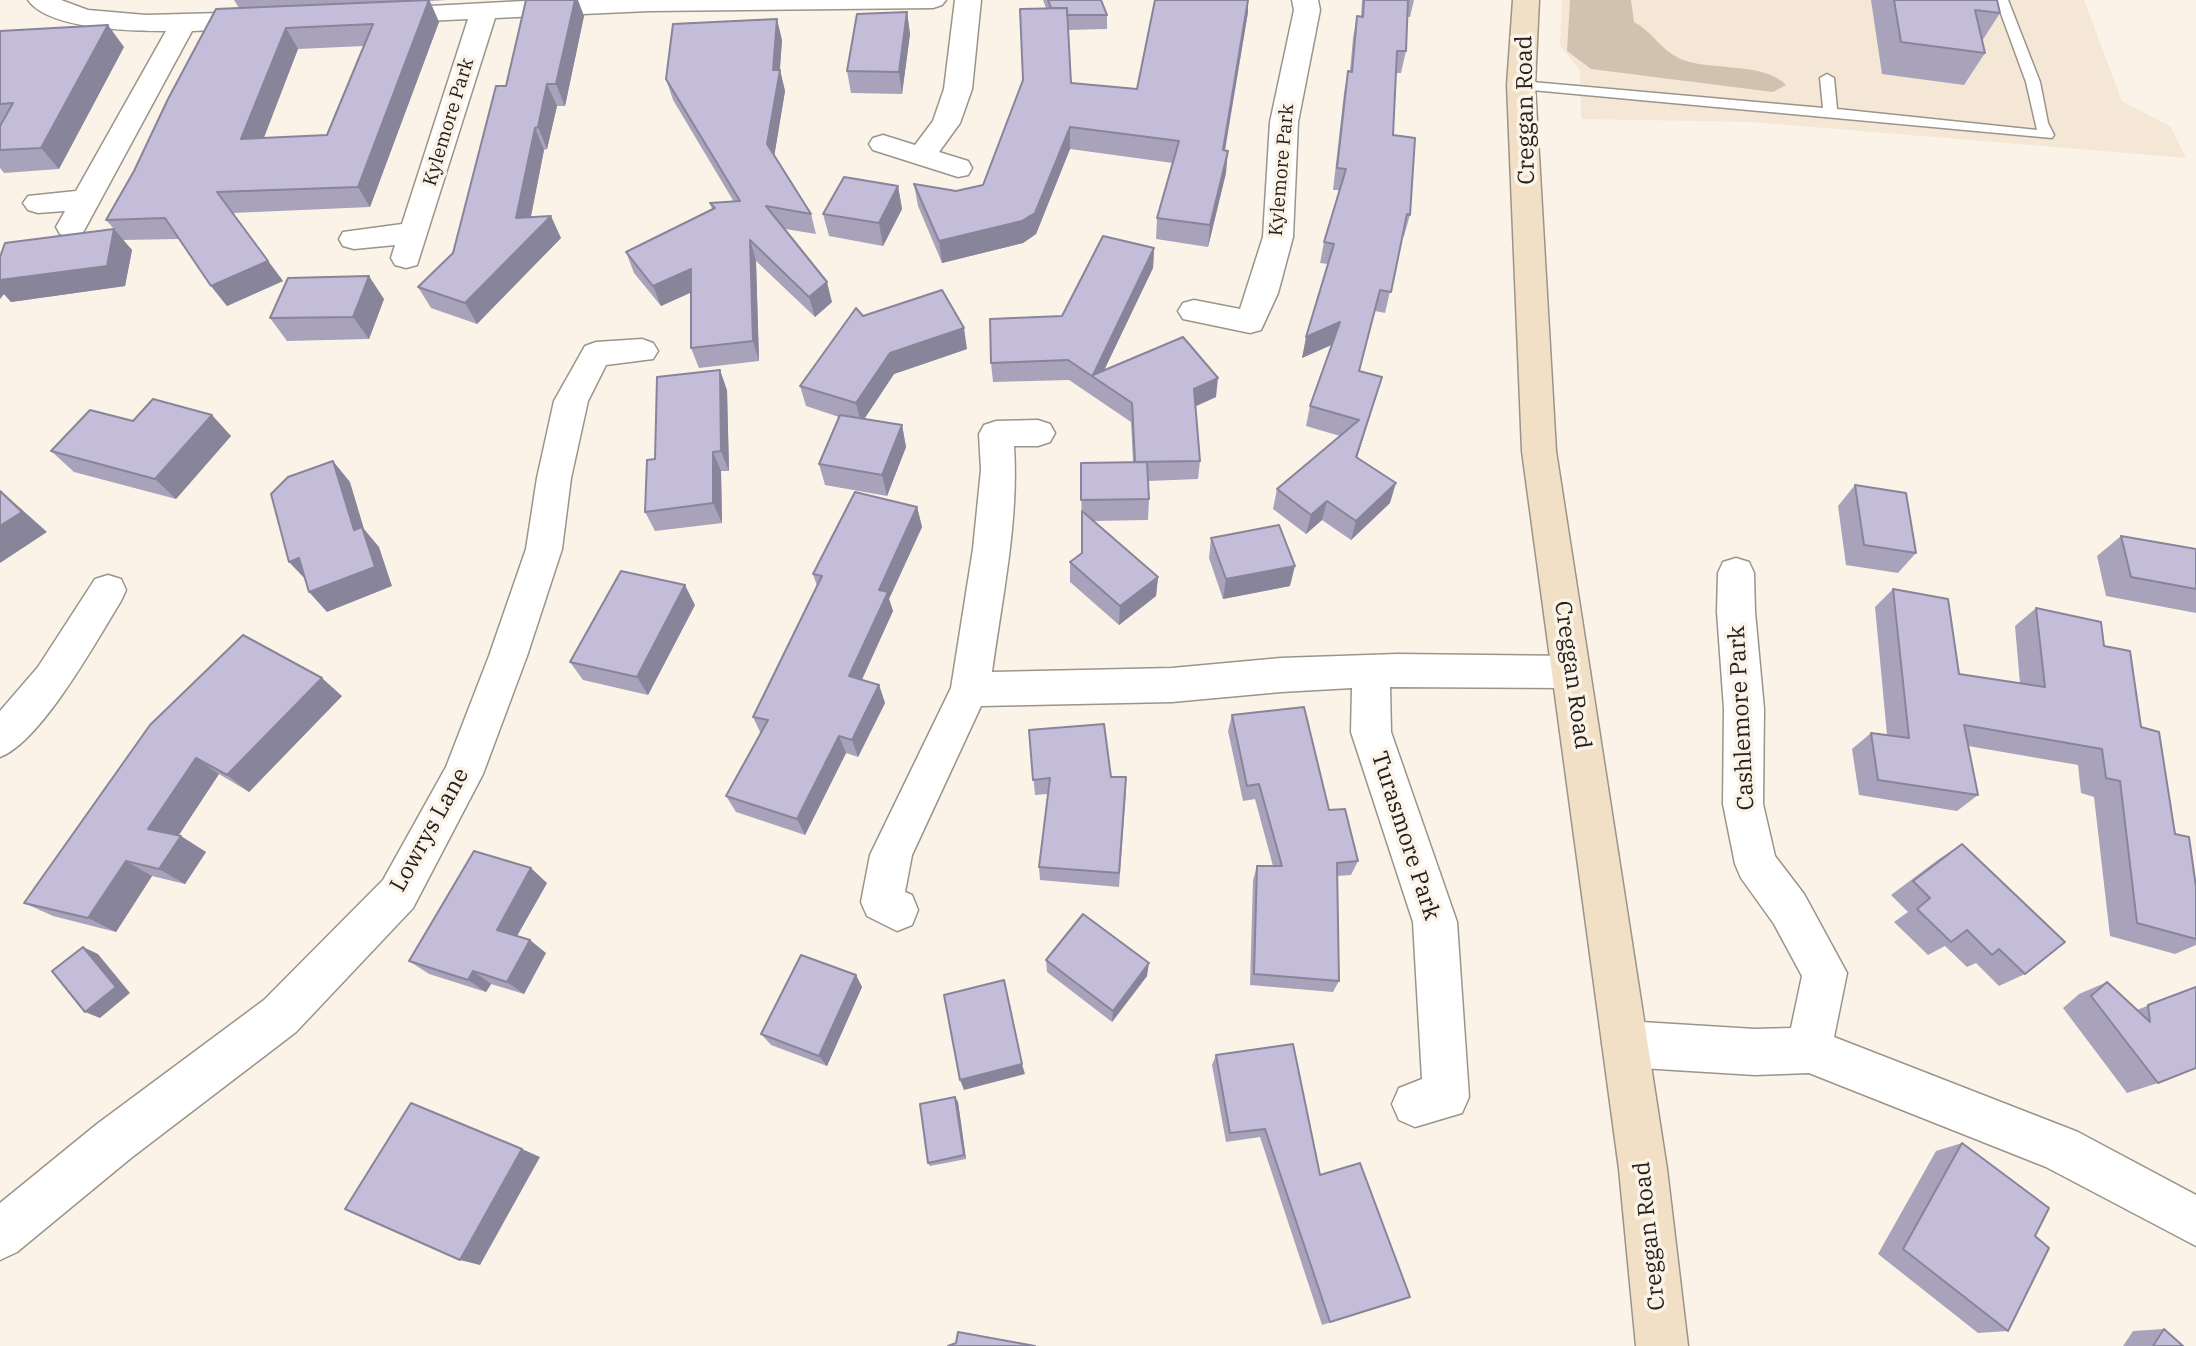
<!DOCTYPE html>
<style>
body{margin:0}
canvas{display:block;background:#fcf3e8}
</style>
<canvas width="2196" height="1346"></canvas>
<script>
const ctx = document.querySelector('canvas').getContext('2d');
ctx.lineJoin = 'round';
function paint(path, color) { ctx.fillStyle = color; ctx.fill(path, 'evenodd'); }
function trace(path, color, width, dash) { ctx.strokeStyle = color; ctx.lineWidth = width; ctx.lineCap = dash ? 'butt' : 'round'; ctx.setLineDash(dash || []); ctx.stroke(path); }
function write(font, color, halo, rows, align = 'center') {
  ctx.font = font + ' "IBM Plex Serif",serif'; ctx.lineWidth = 7; ctx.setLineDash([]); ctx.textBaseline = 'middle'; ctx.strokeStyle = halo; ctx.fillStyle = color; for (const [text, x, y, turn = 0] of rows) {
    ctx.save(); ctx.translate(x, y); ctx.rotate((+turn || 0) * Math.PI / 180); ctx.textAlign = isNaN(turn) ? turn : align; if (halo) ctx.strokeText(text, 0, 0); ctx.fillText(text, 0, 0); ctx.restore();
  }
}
const built = new Path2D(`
 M1562,0H2084L2122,101L2171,127L2186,158L1752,122L1581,119L1580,70L1560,46Z`);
const green = new Path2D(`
 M1570,0H1631L1634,22C1656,34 1660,52 1686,61C1714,70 1766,63 1786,85L1773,92L1591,69L1567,51Z`);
const service = new Path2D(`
 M1996,0H2008L2040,82L2048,123L2054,135L2052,138L1521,89L1514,85L1521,81L1823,108L1820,78L1827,74L1834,78L1837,109L2037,130L2026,82Z`);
const minor = new Path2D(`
 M28,0H61L88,10L146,15L260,12L269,14L273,20L269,26L260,28L192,31L86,227L82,234L71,237L60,234L56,227L65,211L38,213L28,210L23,203L28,196L76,191L166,31C132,31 49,30 28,0Z
 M543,0H946L942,5L933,8L649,11L495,18L417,265L406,268L395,265L391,258L395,245L354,249L343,246L339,239L343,232L402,224L468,19L383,23L374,21L370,15L374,9Z
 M955,0H981L972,89L960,123L939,152L968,161L972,168L968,175L958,177L873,150L869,144L873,138L883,135L915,145L933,121L944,89Z
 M1292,0H1318L1320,10L1298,122L1293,237L1278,293L1261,330L1250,333L1183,319L1178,311L1183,303L1194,300L1240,309L1263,237L1270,122L1294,10Z
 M642,339L653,343L658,351L653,359L606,365L588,401L571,478L562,549L527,656L483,774L413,908L296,1032L131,1158L17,1252L0,1260V1203L97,1124L264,1000L383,880L446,767L489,656L526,549L537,478L554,401L585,346L596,342Z
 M1038,420L1050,424L1055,433L1050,442L1038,446H1014C1019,521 1002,598 992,672L1172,668L1281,658L1397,654L1571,656L1585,660L1590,672L1585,684L1571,688L1390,687L1391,732L1457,922L1469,1097L1462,1113L1415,1127L1399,1120L1392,1104L1399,1088L1422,1079L1413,922L1351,732L1352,688L1281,692L1172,702L981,706L912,855L905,892L912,895L918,910L912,925L897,931L867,916L861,902L870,855L951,688L973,549L981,470L979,434L984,425L996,421Z
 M1736,558L1749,562L1754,573L1755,612L1764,709L1763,804L1775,856L1804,894L1847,973L1834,1037L2078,1132L2196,1195V1246L2046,1167L1809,1073L1755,1075L1625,1067L1609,1060L1602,1044L1609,1028L1625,1021L1755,1029L1791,1028L1802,976L1774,924L1741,878L1735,864L1723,804L1724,709L1717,612L1718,573L1723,562Z
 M108,575L121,579L126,590L121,601C97,640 41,742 0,757V711L38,667L95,579Z`);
const secondary = new Path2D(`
 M1513,0H1539L1535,85L1556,451L1667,1169L1688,1346H1636L1619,1169L1522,451L1507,85Z`);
const wall = new Path2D(`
 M234,0H447L430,1L439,22L370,207L233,213L283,281L227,306L211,286L179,239L123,240L132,250L125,286L11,302L4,294L0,299V257L114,229L106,220L239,8ZM364,46L327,135L264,138L298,49Z
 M1043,0H1101L1107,15V29L1068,30L1071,83L1137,89L1248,12L1225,151L1226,173L1208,247L1156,239L1157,218L1173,163L1070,149L1036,234L1023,243L942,263L918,206L914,184L956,191L983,185L1023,80L1046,8Z
 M1362,0H1414L1410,17H1407L1406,51L1401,73H1396L1393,135L1410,215L1404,236H1403L1385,313L1375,311L1359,371L1382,377L1357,457L1390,503L1351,540L1322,520L1306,534L1273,509L1277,489L1340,436L1306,426L1310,406L1332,345L1302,358L1328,264L1320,263L1324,242L1339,190H1333L1344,93L1348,71H1350L1353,38L1357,16H1361Z
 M1871,0H1997L2000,13L1982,41L1985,53L1964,85L1882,74Z
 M907,12L910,34L902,94L851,93L847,71Z
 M584,16L565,106H557L547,149L544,150L531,217L561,238L477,324L431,308L418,287L453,253L506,86Z
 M0,31L124,47L59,169L4,173L0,168Z
 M782,40L780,70L785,91L774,155L811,214L816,234L785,229L832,302L815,317L756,261L759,361L699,368L691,348V292L661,306L634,273L626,252L712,209L710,203L734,202L673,100L666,79Z
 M898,186L902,209L883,246L829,236L823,214Z
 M1154,248L1153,268L1104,370L1216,397L1195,406L1200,461L1198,479L1148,481L1149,499L1148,520L1093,521L1158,577L1156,596L1119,625L1070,582V562L1082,553L1081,463L1133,462L1131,422L1069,380L993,382L991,363L1062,316Z
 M384,299L369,339L287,341L270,318Z
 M863,316L967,349L894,374L864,419L902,425L906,447L887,496L825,485L819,464L839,417L806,406L800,386Z
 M727,390L729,471H721L722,523L655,531L645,512L655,459Z
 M133,421L231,436L176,499L74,472L51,451Z
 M1855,485L1916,553L1898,573L1846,565L1838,506Z
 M917,507L922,527L889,599L893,611L862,680L879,685L885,703L858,757L846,753L805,835L736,812L726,796L761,734L753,717L817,586L813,574Z
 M2121,536L2196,549V613L2106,596L2097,556Z
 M1211,538L1290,586L1223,599L1209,558Z
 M1893,589L1959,674L2020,684L2015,626L2036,608L2104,646L2141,727L2175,834L2196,887V945L2175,954L2110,936L2094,797L2081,793L2078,765L1968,746L1978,795L1957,811L1859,795L1852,749L1871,733L1887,735L1875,607Z
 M695,605L648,695L583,680L570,662Z
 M342,696L249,792L219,774L178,836L206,852L185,884L152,876L116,932L53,916L24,903L150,725Z
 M1232,715L1329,810L1358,861L1351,875L1337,876L1339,981L1333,992L1250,985L1253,880L1257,866H1273L1255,799L1243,801L1228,731Z
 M1029,730L1111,777L1126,792L1119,887L1040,880L1039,867L1048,794L1035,795Z
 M1962,844L2025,974L1999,986L1976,963L1967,967L1945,946L1928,955L1894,922L1908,912L1891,895L1939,859Z
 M547,883L517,936L546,953L524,994L491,984L486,992L429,974L409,961Z
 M1046,960L1147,976L1112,1022L1047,972Z
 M856,975L862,987L827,1066L771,1045L761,1034Z
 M2107,982L2137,1010L2196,986L2158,1083L2127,1093L2063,1008L2079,994Z
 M1216,1055L1320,1175L1400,1301L1322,1325L1260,1137L1226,1142L1212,1065Z
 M955,1097L958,1102L966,1159L930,1166L928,1163Z
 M1962,1143L2035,1236L2008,1331L1978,1333L1878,1254L1936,1151Z
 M2164,1329L2183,1346H2123L2133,1331Z`);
const shadedWall = new Path2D(`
 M429,0L439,22L370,207L358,187Z
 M575,0H578L584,16L565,106L556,84Z
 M1248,0V12L1221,172L1223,150Z
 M907,12L910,34L902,94L899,72Z
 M777,19L782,40L779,78L780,70L785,91L773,164L767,144Z
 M108,25L124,47L59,169L41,148Z
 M286,28L298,49L255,160L241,139Z
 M547,84L557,106L547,149L538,127Z
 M1070,127V149L1036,234L1023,243L942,263L939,241Z
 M535,128L544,150L526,240L516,218Z
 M1228,151L1226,173L1208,247L1210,225Z
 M898,186L902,209L883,246L879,223Z
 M551,216L561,238L477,324L465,303Z
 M114,229L132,250L125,286L11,302L4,294L0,299V279Z
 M750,240L756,261L759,361L753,341Z
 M1154,248L1153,268L1099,381L1093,375Z
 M268,261L283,281L227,306L211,286Z
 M691,269L699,289L661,306L653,286Z
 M369,276L384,299L369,339L353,317Z
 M827,282L832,302L815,317L809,297Z
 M1340,322L1335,343L1302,358L1306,337Z
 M964,328L967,349L894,374L861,424L856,403L890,353Z
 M720,370L727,390L729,471L721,451Z
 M1382,377L1376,397L1351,477L1356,457Z
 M1218,378L1216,397L1192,408L1194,389Z
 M212,415L231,436L176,499L155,479Z
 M902,425L906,447L887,496L882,475Z
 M713,452L721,471L722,523L713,503Z
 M333,461L350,482L364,529L379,547L392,586L327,612L309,592L354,530Z
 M1396,483L1390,503L1351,540L1356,521Z
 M0,490L47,532L0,563Z
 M1327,501L1322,520L1306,534L1311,515Z
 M917,507L922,527L889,599L893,611L855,694L849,676L879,590Z
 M299,558L308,582L289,562Z
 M1295,566L1290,586L1223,599L1226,579Z
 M1158,577L1156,596L1119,625L1120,606Z
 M685,585L695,605L648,695L637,677Z
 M322,678L342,696L249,792L227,775Z
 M879,685L885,703L858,757L852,740Z
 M839,736L846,753L805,835L797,819Z
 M196,758L219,774L173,844L148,829Z
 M181,836L206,852L185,884L159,869Z
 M126,861L152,876L116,932L88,918Z
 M531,868L547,883L513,943L497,930Z
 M530,940L546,953L524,994L507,982Z
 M83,947L98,954L130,993L100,1018L85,1012Z
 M1149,963L1147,976L1112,1022L1113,1011Z
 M473,971L491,984L486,992L468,980Z
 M856,975L862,987L827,1066L819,1056Z
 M1022,1064L1025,1074L964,1090L960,1080Z
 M955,1097L958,1102L966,1159L964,1155Z
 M522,1149L540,1157L480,1265L460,1260Z`);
const building = new Path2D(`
 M429,0L358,187L217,192L268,261L211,286L165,218L106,220L134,171L168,99L216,9ZM373,24L327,135L241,139L286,28Z
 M526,0H575L556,84H547L538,127L535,128L516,218L551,216L465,303L418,287L453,253L496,86H506Z
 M1048,0H1101L1107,15H1067V8H1051Z
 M1155,0H1248L1223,150L1228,151L1210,225L1157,218L1179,141L1070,127L1035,213L1022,221L939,241L914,184L956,191L983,185L1023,80L1020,9L1067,8L1071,83L1137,89Z
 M1364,0H1408L1406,51H1397L1393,135L1415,138L1410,215L1407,214L1391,292L1380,290L1359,371L1382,377L1356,457L1396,483L1356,521L1327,501L1311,515L1277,489L1359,420L1310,406L1340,322L1306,337L1334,244L1324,242L1346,169L1337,168L1348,71L1352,72L1357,16L1363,17Z
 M1894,0H1997L2000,13L1975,10L1985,53L1901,42Z
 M907,12L899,72L847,71L857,14Z
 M777,19L773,70H780L767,144L811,214L766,206L827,282L809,297L750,240L753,341L691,348V269L653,286L626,252L715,208L710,203L740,201L666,79L673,24Z
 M108,25L41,148L0,150V126L13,103L0,104V31Z
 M844,177L898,186L879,223L823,214Z
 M114,229L107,266L0,280V257L5,243Z
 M1103,236L1154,248L1093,375L1183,337L1218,378L1194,389L1200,461L1135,462L1132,403L1068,360L991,363L990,319L1062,316Z
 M369,276L353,317L270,318L288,278Z
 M942,290L964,328L890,353L856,403L800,386L856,308L863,316Z
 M720,370L721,451L713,452V503L645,512L647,460L655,459L657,377Z
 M153,399L212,415L155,479L51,451L90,410L133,421Z
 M840,415L902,425L882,475L819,464Z
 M333,461L354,530L362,527L375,567L309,592L299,558L289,562L271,494L288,477Z
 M1147,462L1149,499L1081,500V463Z
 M1855,485L1906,493L1916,553L1864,545Z
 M0,491L22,512L0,526Z
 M855,492L917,507L879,590L888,592L849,676L879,685L852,740L839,736L797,819L726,796L768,720L753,717L822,576L813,574Z
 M1082,511L1158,577L1120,606L1070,562L1082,553Z
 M1279,525L1295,566L1226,579L1211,538Z
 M2121,536L2196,549V589L2131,577Z
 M621,571L685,585L637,677L570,662Z
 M1893,589L1948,599L1959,674L2045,687L2036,608L2101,622L2104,646L2130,651L2141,727L2159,732L2175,834L2189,837L2196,887V939L2137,923L2120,781L2106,778L2102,749L1964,725L1978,795L1878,780L1871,733L1909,738Z
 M243,635L322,678L227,775L196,758L148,829L181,836L159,869L126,861L88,918L24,903L150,725Z
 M1304,707L1329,810L1345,809L1358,861L1337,863L1339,981L1254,974L1257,866H1282L1259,784L1247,786L1232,715Z
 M1104,724L1111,777H1126L1119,873L1039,867L1050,778L1033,780L1029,730Z
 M1962,844L2065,942L2025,974L1999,949L1992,955L1967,930L1951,942L1917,909L1930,898L1913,881Z
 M474,851L531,868L497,930L530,940L507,982L473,971L468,980L409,961Z
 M1083,914L1149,963L1113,1011L1046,960Z
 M83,947L116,987L85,1012L52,971Z
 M801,955L856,975L819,1056L761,1034Z
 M1004,980L1022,1064L960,1080L944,995Z
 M2107,982L2150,1022L2148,1005L2196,987V1068L2158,1083L2091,996Z
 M1293,1044L1320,1175L1360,1163L1410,1297L1330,1322L1265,1129L1230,1133L1216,1055Z
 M955,1097L964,1155L928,1163L920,1104Z
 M411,1103L522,1149L460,1260L345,1209Z
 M1962,1143L2049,1208L2035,1236L2049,1248L2008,1331L1903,1249Z
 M2164,1329L2183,1346H2153Z
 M958,1332L1035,1346H948L956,1343Z`);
const farStreetnames = [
 ["Kylemore Park",449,122,-73],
 ["Kylemore Park",1282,170,-85]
];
const streetNames = [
 ["Creggan Road",1526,110,-91],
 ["Creggan Road",1572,675,82],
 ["Cashlemore Park",1742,718,-93],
 ["Lowrys Lane",430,830,-61],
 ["Turasmore Park",1405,836,72],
 ["Creggan Road",1650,1236,-96]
];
paint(built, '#f4e7d6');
paint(green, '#d1c2af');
trace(service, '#9b948a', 3);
trace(minor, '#9b948a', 3);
trace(secondary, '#9b948a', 3);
paint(service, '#fff');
paint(minor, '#fff');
paint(secondary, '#f1e0c6');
paint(wall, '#a8a3bb');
paint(shadedWall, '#888499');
paint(building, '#c3bdda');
trace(building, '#888499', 2);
write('19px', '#24211d', '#fcf3e8', farStreetnames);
write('23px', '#24211d', '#fcf3e8', streetNames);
</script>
